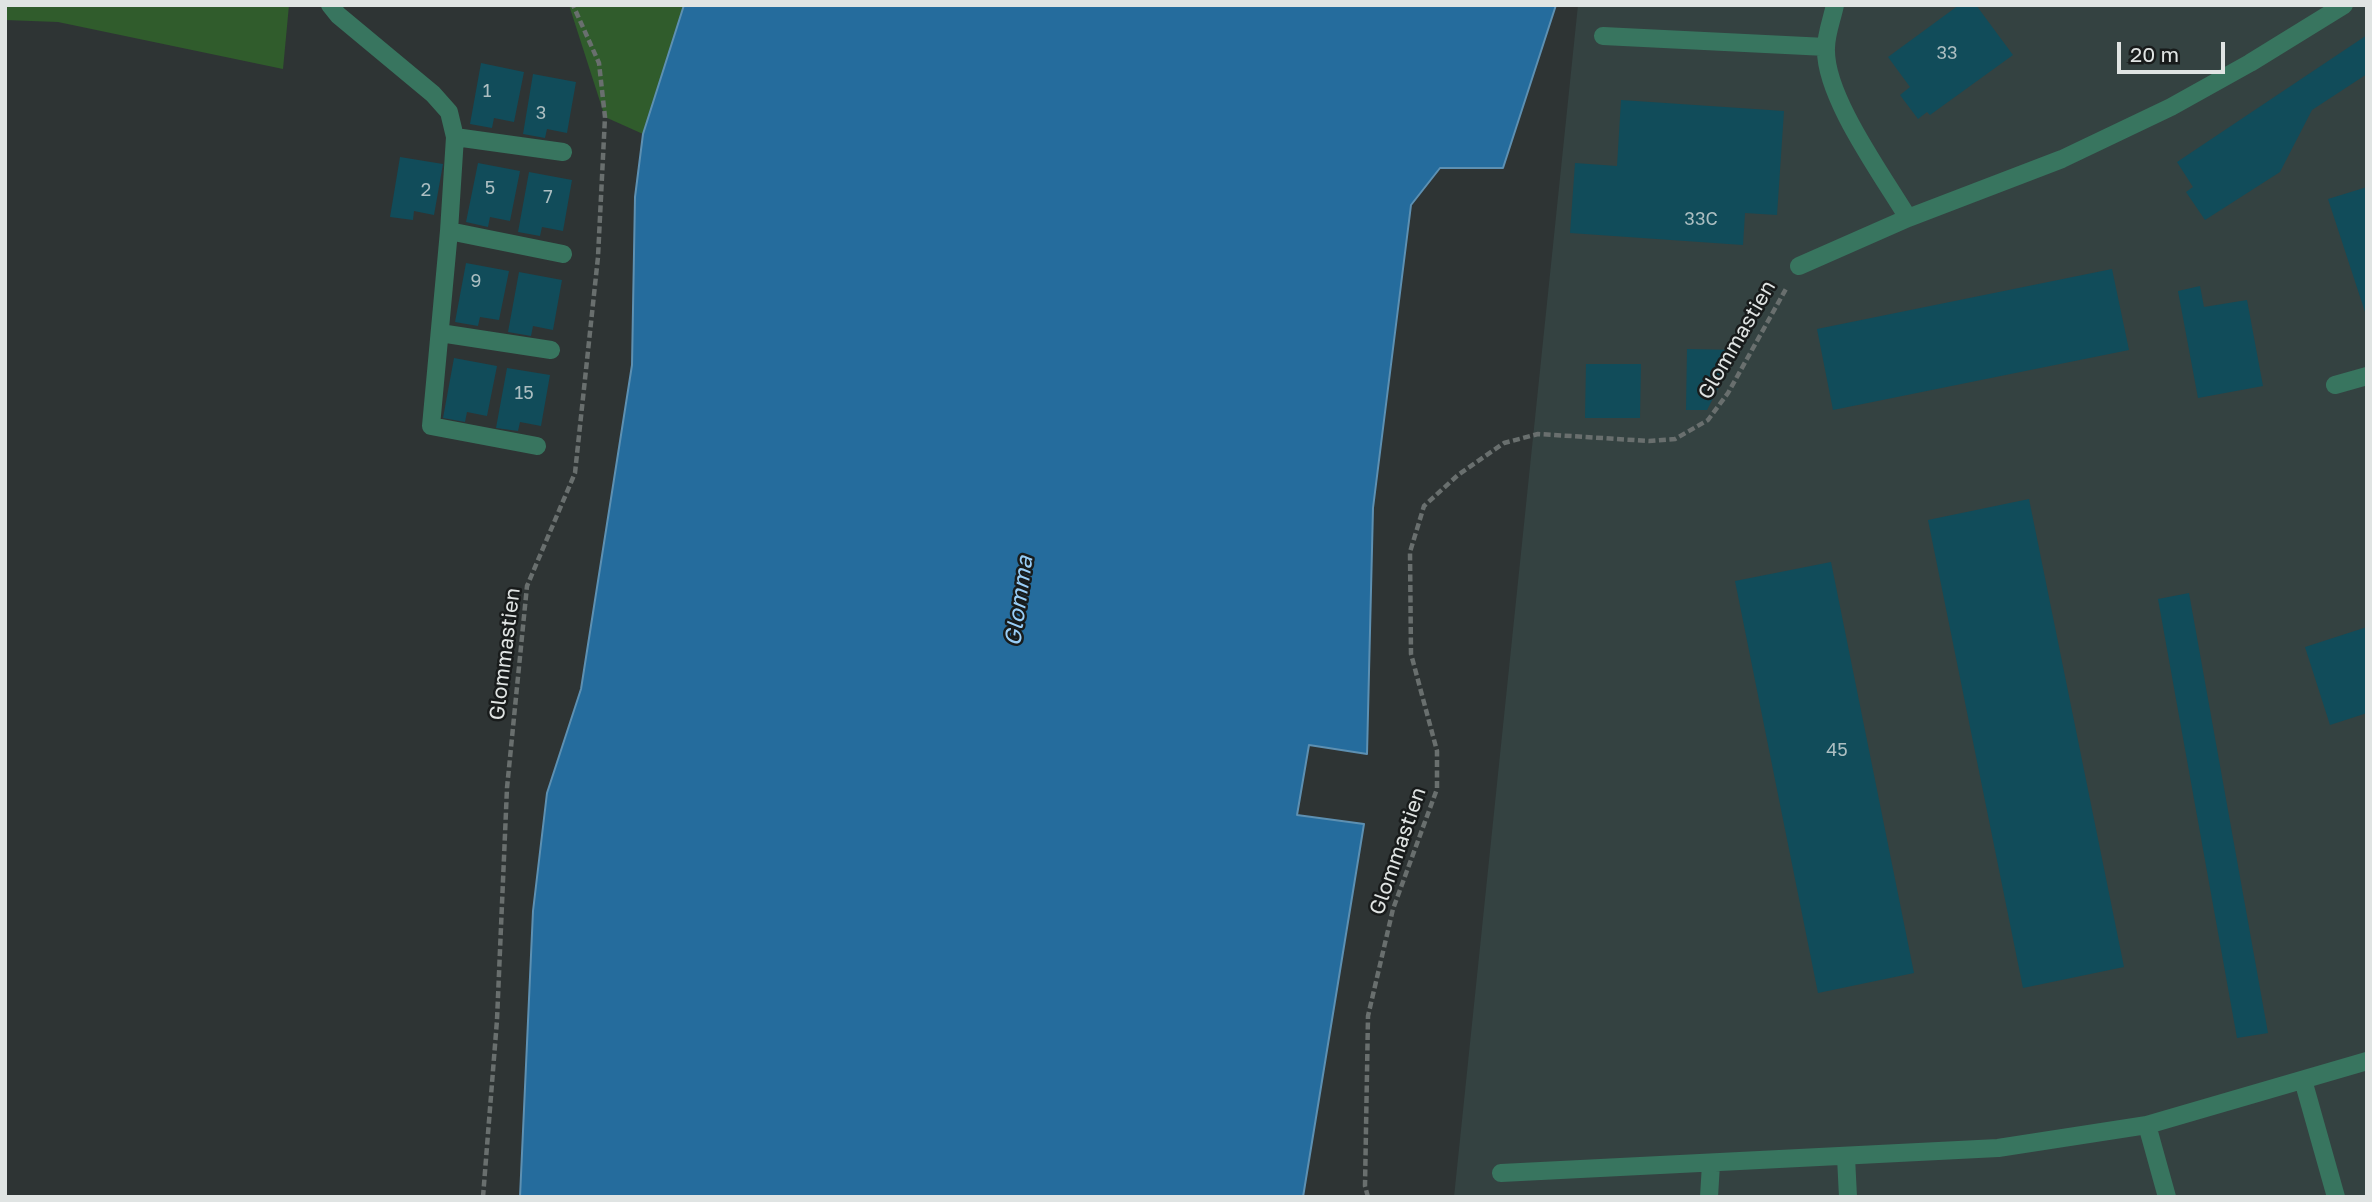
<!DOCTYPE html>
<style>
body{margin:0}
#map{position:relative;width:2372px;height:1202px;overflow:hidden;background:#2e3434;font-family:"Golos Text",sans-serif}
canvas{display:block}
.frame{position:absolute;inset:0;border:7px solid #e0e4e3;pointer-events:none}
.scale{position:absolute;left:2117px;top:42px;width:108px;height:32px;box-sizing:border-box;border:4px solid #e0e4e3;border-top:0;padding-left:9px;font-size:21px;line-height:24px;white-space:nowrap;color:#e0e4e3;-webkit-text-stroke:5px #181b1b;paint-order:stroke}
</style>
<div id="map">
<canvas width="2372" height="1202"></canvas>
<div class="frame"></div>
<div class="scale">20 m</div>
</div>
<script>
const ctx = document.querySelector('canvas').getContext('2d');
ctx.lineJoin = 'round';
function paint(path, color) { ctx.fillStyle = color; ctx.fill(path, 'evenodd'); }
function trace(path, color, width, dash) { ctx.strokeStyle = color; ctx.lineWidth = width; ctx.lineCap = dash ? 'butt' : 'round'; ctx.setLineDash(dash || []); ctx.stroke(path); }
function write(font, color, halo, rows, align = 'center') {
  ctx.font = font + ' "Golos Text",sans-serif'; ctx.lineWidth = 5; ctx.setLineDash([]); ctx.textBaseline = 'middle'; ctx.strokeStyle = halo; ctx.fillStyle = color; for (const [text, x, y, turn = 0] of rows) {
    ctx.save(); ctx.translate(x, y); ctx.rotate((+turn || 0) * Math.PI / 180); ctx.textAlign = isNaN(turn) ? turn : align; if (halo) ctx.strokeText(text, 0, 0); ctx.fillText(text, 0, 0); ctx.restore();
  }
}
const built = new Path2D(`
 M1578,5H2367V1197H1454Z`);
const green = new Path2D(`
 M5,5H289L283,69L58,22L5,20Z
 M569,5H684L643,134L605,117Z`);
const water = new Path2D(`
 M684,5H1556L1503,168H1440L1411,205L1373,508L1367,754L1309,745L1297,815L1364,824L1303,1197H520L533,911L547,793L581,689L632,365L635,197L643,134Z`);
const building = new Path2D(`
 M1959,5H1976L2013,55L1930,115L1927,112L1918,119L1900,95L1910,87L1888,57Z
 M2367,35V74L2312,110L2280,172L2205,220L2186,192L2193,187L2177,162Z
 M481,63L524,72L514,122L494,118L492,128L470,124Z
 M533,74L576,82L567,133L547,129L545,138L523,134Z
 M1621,100L1784,111L1777,215L1745,213L1743,245L1570,233L1575,163L1617,166Z
 M400,157L443,164L434,215L414,211L413,220L390,217Z
 M478,163L520,171L510,221L490,217L488,227L466,222Z
 M529,172L572,180L563,231L542,227L540,236L518,232Z
 M2367,187V315H2366L2328,199Z
 M466,263L509,271L499,320L480,317L478,326L455,322Z
 M2112,269L2129,350L1833,410L1817,329Z
 M519,272L562,280L553,330L533,326L531,336L508,332Z
 M2200,286L2204,307L2247,300L2263,386L2198,398L2178,291Z
 M1687,349L1738,350L1707,410H1686Z
 M454,358L497,366L487,416L467,412L465,422L443,418Z
 M1586,364H1641L1640,418H1585Z
 M507,368L550,375L541,426L520,422L518,431L496,428Z
 M2029,499L2124,967L2023,988L1928,520Z
 M1831,562L1914,973L1818,993L1735,581Z
 M2189,593L2268,1033L2237,1038L2158,599Z
 M2367,627V713L2330,725L2305,647Z`);
const path = new Path2D(`
 M483,1197L497,1020L507,788L527,586L575,473L598,257L605,117L599,63L573,5
 M1368,1197L1365,1186L1368,1016L1393,909L1437,789V751L1411,654L1410,552L1424,506L1458,475L1504,443L1538,434L1649,441L1675,439L1708,420L1728,393L1787,287`);
const minor = new Path2D(`
 M330,5L338,15L433,94L449,112L455,137L449,231L431,426L537,446
 M1835,5C1832,19 1826,34 1826,48C1824,96 1883,176 1908,218
 M1603,36L1826,47
 M455,137L563,152
 M449,231L563,254
 M1799,266L1908,218L2062,159L2171,107L2250,63L2344,5
 M440,333L551,350
 M2335,385L2367,376
 M2303,1080L2336,1197
 M2147,1125L2167,1197
 M1846,1157L1848,1197
 M1501,1173L1998,1148L2147,1125L2367,1061
 M1709,1197L1711,1164`);
const numberNames = [
 ["33",1947,53],
 ["1",487,91],
 ["3",541,113],
 ["5",490,188],
 ["2",426,190],
 ["7",548,197],
 ["33C",1701,219],
 ["9",476,281],
 ["15",524,393],
 ["45",1837,750]
];
const streetNames = [
 ["Glommastien",1737,340,-60],
 ["Glommastien",505,654,-83],
 ["Glommastien",1398,851,-71]
];
const waterNames = [
 ["Glomma",1019,601,-82]
];
paint(built, '#344241');
paint(green, '#305c2c');
paint(water, '#256c9d');
trace(water, '#5d90b2', 2);
paint(building, '#114c5a');
trace(path, '#696f6e', 4.5, [7, 3.5]);
trace(minor, '#38755f', 18);
write('18px', '#acbec1', null, numberNames);
write('21px', '#e0e4e3', '#181b1b', streetNames);
write('italic 23px', '#99cef7', '#181b1b', waterNames);
</script>
